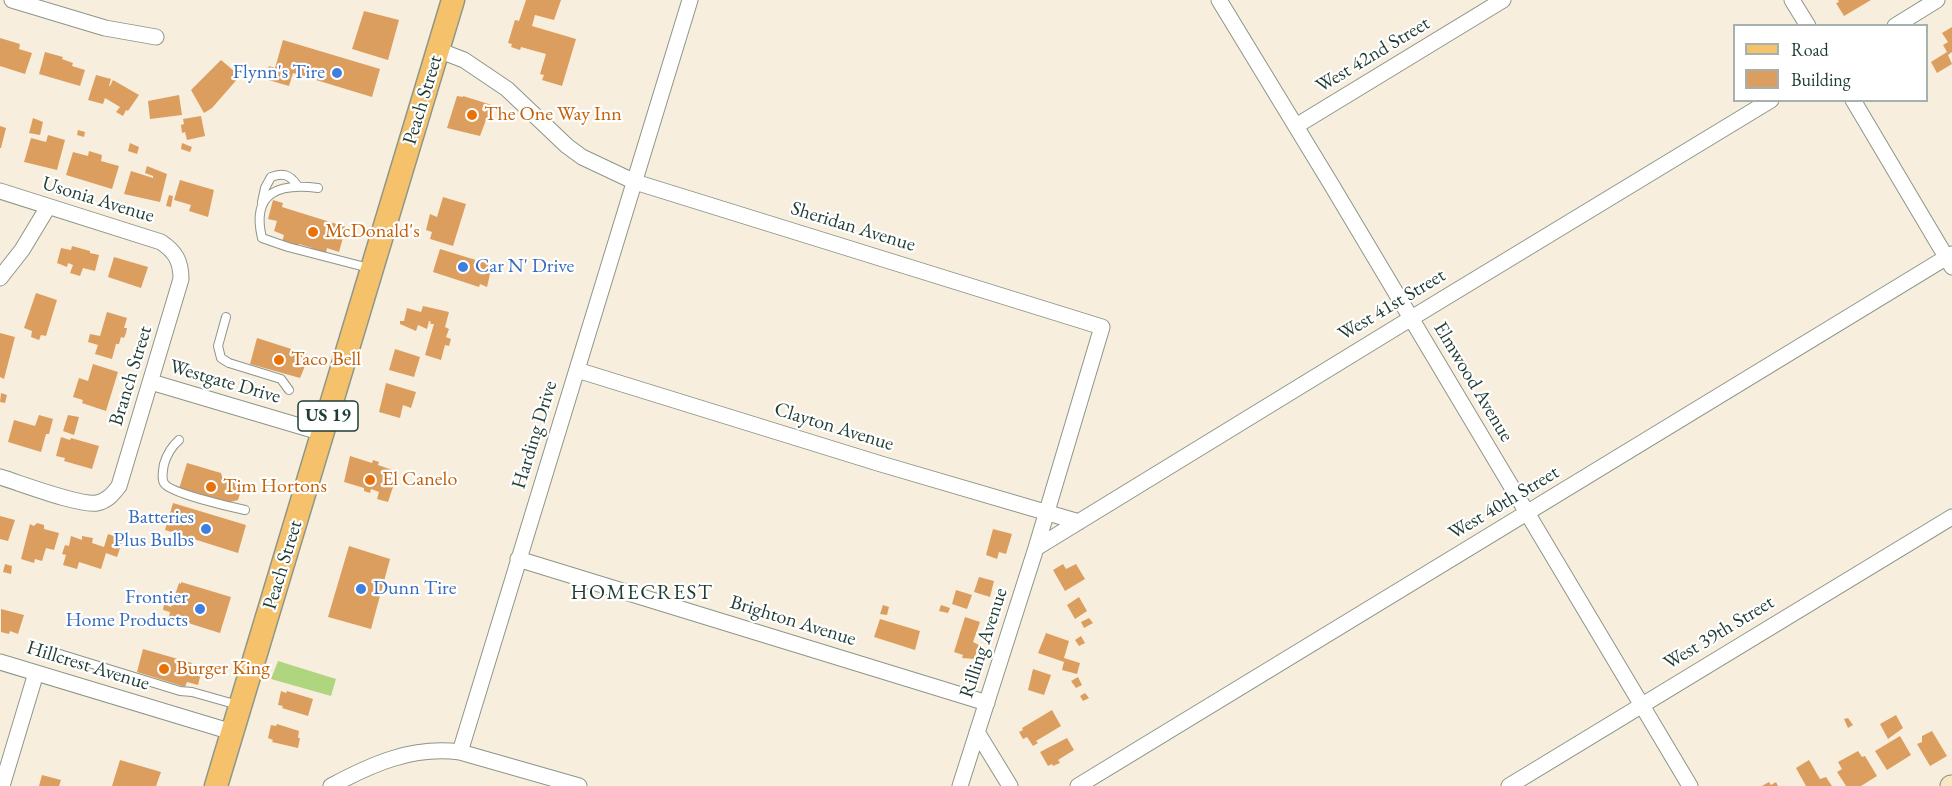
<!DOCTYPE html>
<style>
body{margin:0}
#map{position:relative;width:1952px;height:786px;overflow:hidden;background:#f8eede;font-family:"EB Garamond",serif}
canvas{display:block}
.legend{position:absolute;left:1733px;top:24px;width:195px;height:78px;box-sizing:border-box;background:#fff;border:2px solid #a5b1ae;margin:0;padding:8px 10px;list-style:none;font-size:18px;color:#1f3d34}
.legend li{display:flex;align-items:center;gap:12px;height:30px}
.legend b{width:30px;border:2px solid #a5b1ae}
</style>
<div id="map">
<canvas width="1952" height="786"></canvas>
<ul class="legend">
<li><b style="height:8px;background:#f6c16b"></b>Road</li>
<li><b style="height:16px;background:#dc9e5e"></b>Building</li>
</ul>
</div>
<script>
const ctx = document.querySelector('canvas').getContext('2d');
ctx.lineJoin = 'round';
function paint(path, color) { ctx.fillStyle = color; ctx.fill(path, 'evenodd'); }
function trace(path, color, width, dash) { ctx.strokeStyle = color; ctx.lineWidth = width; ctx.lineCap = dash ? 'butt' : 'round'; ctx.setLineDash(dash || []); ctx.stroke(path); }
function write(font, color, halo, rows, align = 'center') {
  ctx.font = font + ' "EB Garamond",serif'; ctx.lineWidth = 4.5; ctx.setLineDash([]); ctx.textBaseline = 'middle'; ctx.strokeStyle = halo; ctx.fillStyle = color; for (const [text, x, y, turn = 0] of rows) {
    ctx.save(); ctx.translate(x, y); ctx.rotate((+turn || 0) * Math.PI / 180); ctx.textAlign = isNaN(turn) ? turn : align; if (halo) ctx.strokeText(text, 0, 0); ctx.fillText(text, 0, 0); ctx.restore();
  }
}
const green = new Path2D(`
 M278,661L336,679L331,696L271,679Z`);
const building = new Path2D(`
 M526,0H561L554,20L535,15L532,26L576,39L562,86L542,80L544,75L540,74L546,54L521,47L520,50L511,47L512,44L508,43L515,20L519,21Z
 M1838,0H1871L1844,16L1836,3L1839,2Z
 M364,11L399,20L388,60L352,49Z
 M1952,27V52L1948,55L1952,64L1937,73L1931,62L1947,52L1943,45L1948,42L1942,33Z
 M0,38L20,44L19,49L32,53L25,74L0,66Z
 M283,40L380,69L372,97L293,73L289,86L265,79L269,66L275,68Z
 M45,52L63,57L62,59L73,63L72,66L85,70L80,86L39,74Z
 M221,60L240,76L212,108L204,113L191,90Z
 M96,75L111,79L109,86H110L113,80L139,95L128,111L126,110L123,116L116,112L120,107L105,98L103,104L88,100Z
 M179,95L182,115L150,119L148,101Z
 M457,96L463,97V96L492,105L489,111V114L491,115L489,122L486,120L480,136L447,128Z
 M201,116L205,136L187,140L185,132L182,133L181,125L184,124L183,119Z
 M33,118L43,122L40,135L29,133Z
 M0,126L6,128L1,148H0Z
 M78,130L85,132L84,137L77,135Z
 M48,135L65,140L57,170L24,162L31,138L46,142Z
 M130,143L139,147L137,154L128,151Z
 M182,143L192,147L190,152L181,149Z
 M89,151L102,155L101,161L119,166L112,189L66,175L73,152L88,156Z
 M147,166L167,174L160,202L124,194L131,171L153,178V176L145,173Z
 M180,180L214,190L208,217L189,211L191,205L174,200Z
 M169,195L173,196L171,207L166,206Z
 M443,197L466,204L453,246L430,239L432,232L426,230L430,214L437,217Z
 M273,200L283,203L282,207L346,227L339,252L327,248L326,253L311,251L312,248L299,244L297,247L282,242L284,235L274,231L277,221L268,219Z
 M72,246L90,251V253L99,255L95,271L83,268L80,276L70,273L73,265L68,263L67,267L57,263L61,248L71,250Z
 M440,249L492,265L487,287L480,284L479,287L433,272Z
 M114,257L148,267L141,288L108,277Z
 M36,293L57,300L46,336L41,335L39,340L31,337L32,331L24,328Z
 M423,306L449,312L445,327L449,329L446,337L451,339L449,346L445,345L441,360L425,355L434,324H430L431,322L429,321L427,329L418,325L416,331L400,324V321H404L407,308L421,312Z
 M107,312L127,318L124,328H127L126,333L124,338L121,337L119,344H116L112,359L95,354L98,345L88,342L90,334L100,336Z
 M0,333L15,337L4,379L0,377Z
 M257,338L307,354L305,366L300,378L250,364Z
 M395,349L420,357L414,377L389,370Z
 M93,364L118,372L106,411L82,403L83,400L73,397L79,378L88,381Z
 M386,383L416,392L411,408L403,405L400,418L379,412Z
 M1,393L7,395L5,403L0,402Z
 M39,415L53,419L49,434H46L41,452L8,442L14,420L35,426Z
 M68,415L79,417L74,435L63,431Z
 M61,437L70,440L71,438L99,446L92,469L64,461L65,458L56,456Z
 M350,456L372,463L373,460L379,462L378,465L398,472L388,502L377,499L379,492L371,489L370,493L364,491V488L344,482Z
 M187,463L221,473L222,477L240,483L242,487L238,500L226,503L179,489Z
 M173,503L246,525L238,553L165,530Z
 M0,516L15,520L8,541L0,539Z
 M37,523L44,525V529L59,533L54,550L46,548L42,561L35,559L34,563L21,559L30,524L34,526Z
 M993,529L1012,534L1006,554L999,552L997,559L986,555Z
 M108,534L123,539L117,557L106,553L101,569L79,562L77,569L63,565L66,555L62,554L65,545L69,546L71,536L82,540V536L93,538L92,543L104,547Z
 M349,546L390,559L371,629L328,617Z
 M5,564L12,566L11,574L3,572Z
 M1063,564L1066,569L1076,564L1085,579L1065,591L1053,570Z
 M979,577L994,581L990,597L974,592Z
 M181,582L231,597L220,633L169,617L170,612L163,610L164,604L171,607L179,583L181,584Z
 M956,590L972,595L967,609L952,604Z
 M1079,597L1087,611L1075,619L1067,605Z
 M883,605L889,607L887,615L880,614Z
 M941,605L950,608L948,613L939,611Z
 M1,609L24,615L18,634L10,631L9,634L1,632Z
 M965,617L980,622L973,642L979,645L974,659L962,658L963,655L954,652Z
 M1089,618L1093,623L1084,628L1081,622Z
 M880,619L920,631L915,650L874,637Z
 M1046,633L1069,641L1064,658L1080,663L1077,674L1062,670L1064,662L1038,653Z
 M1081,636L1085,643L1079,646L1075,640Z
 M143,649L192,663L190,669L201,673L198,685L187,682L185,687L137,672Z
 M1033,669L1051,675L1044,695L1028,690Z
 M1078,677L1082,685L1076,688L1071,681Z
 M281,691L286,693L287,691L313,699L308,716L282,708L283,706L278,705Z
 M1085,693L1089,698L1083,701L1080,696Z
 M1052,710L1061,726L1036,741L1038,743L1033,746L1027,737L1023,739L1019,732L1023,730L1022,728Z
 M1896,715L1903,728L1888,739L1880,724Z
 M1848,718L1853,725L1848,728L1844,719Z
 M277,724L299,731L298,738H300L298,748L272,742L273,740L268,738L271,725L276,726Z
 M1932,731L1947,756L1930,766L1917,744L1922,742V736Z
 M1900,736L1911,755L1887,770L1875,751Z
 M1067,738L1074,750L1058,760L1060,763L1053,766L1052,764L1048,766L1040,752Z
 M1858,751L1862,757L1865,756L1877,776L1861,786H1846L1837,772L1842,769L1838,762Z
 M120,760L161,772L156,786H112Z
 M1809,760L1820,779L1826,777L1832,786H1806L1796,768Z
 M42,775L61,780L59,786H39Z
 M1769,782L1771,785L1776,782L1778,786H1762Z`);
const service = new Path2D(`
 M318,188C279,183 251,192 262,238L288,247L369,268
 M262,202L265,188L271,177C283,172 290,175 297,185
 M226,317L218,346L221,358L229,363L281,379L289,390
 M179,440C171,447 167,454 164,464C163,470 161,478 164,483C169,493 231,507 245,510
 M50,651L180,691L192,692L238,705`);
const minor = new Path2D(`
 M12,0L105,28L156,37
 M1219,0L1331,184L1690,786
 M1792,0L1808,26
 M1895,26L1937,0
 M438,50L464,60L507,89L567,146L582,157L635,182L1102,327L1036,548L960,786
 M1853,100L1952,267
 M1296,126L1503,0
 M0,191L161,242C176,252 181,262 181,279L119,486C113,494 107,501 97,503C79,506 20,483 0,477
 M0,278L22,250L48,207
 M577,370L881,464L1079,522
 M151,382L323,433
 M1036,548L1410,319L1771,100
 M518,559L987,703
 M0,662L232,732
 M977,732L1010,786
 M460,752L690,0
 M2,786L36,673
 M331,786C372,764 412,746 460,752L579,786
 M1078,786L1952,254
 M1509,786L1952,517`);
const secondary = new Path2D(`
 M1951,786H1952`);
const primary = new Path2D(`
 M216,786L453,0`);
const markers = [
 [337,73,6,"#3f7fe0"],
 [472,115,6,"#e8710a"],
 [313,232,6,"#e8710a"],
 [463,267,6,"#3f7fe0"],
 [279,360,6,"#e8710a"],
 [370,480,6,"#e8710a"],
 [211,487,6,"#e8710a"],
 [206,529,6,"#3f7fe0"],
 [361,589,6,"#3f7fe0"],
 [200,609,6,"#3f7fe0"],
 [164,669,6,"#e8710a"]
];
const shields = [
 [328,416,60]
];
const shieldNames = [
 ["US 19",328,416]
];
const streetNames = [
 ["West 42nd Street",1373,55,-31],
 ["Peach Street",423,100,-73],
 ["Usonia Avenue",98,200,17],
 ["Sheridan Avenue",853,227,17],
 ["West 41st Street",1392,305,-31],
 ["Branch Street",131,376,-73],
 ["Westgate Drive",225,382,16],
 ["Elmwood Avenue",1473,382,59],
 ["Clayton Avenue",834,427,17],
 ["Harding Drive",535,435,-73],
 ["West 40th Street",1504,503,-31],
 ["Peach Street",283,565,-73],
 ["Brighton Avenue",793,621,17],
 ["West 39th Street",1719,633,-31],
 ["Rilling Avenue",984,643,-72],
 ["Hillcrest Avenue",88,666,17]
];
const shopNames = [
 ["Flynn's Tire",325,73],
 ["Car N' Drive",475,267,"left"],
 ["Batteries",194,518],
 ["Plus Bulbs",194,541],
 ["Dunn Tire",373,589,"left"],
 ["Frontier",188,598],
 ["Home Products",188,621]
];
const foodNames = [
 ["The One Way Inn",484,115],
 ["McDonald's",325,232],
 ["Taco Bell",291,360],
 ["El Canelo",382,480],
 ["Tim Hortons",223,487],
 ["Burger King",176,669]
];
const neighbourhoodNames = [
 ["HOMECREST",642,593]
];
paint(green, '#afd57f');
paint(building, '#dc9e5e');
trace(service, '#8c9689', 10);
trace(minor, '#8c9689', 17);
trace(secondary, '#8c9689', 23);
trace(primary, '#8c9689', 25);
trace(service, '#fff', 8);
trace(minor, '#fff', 15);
trace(secondary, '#fbe6c4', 21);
trace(primary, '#f6c16b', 22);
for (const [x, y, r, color] of markers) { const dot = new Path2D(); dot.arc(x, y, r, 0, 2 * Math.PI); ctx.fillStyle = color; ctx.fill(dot); trace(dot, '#fff', 2); }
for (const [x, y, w] of shields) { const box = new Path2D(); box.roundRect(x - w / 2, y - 15, w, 30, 4.5); ctx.fillStyle = '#fff'; ctx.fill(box); trace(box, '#1f3d34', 1.5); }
write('bold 18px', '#1f3d34', null, shieldNames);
write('20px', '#1f3d34', '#fff', streetNames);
write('20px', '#366cbe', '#fff', shopNames, 'right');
write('20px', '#c56008', '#fff', foodNames, 'left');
ctx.letterSpacing = '1.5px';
write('21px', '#1f3d34', '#fff', neighbourhoodNames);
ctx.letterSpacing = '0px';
</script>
